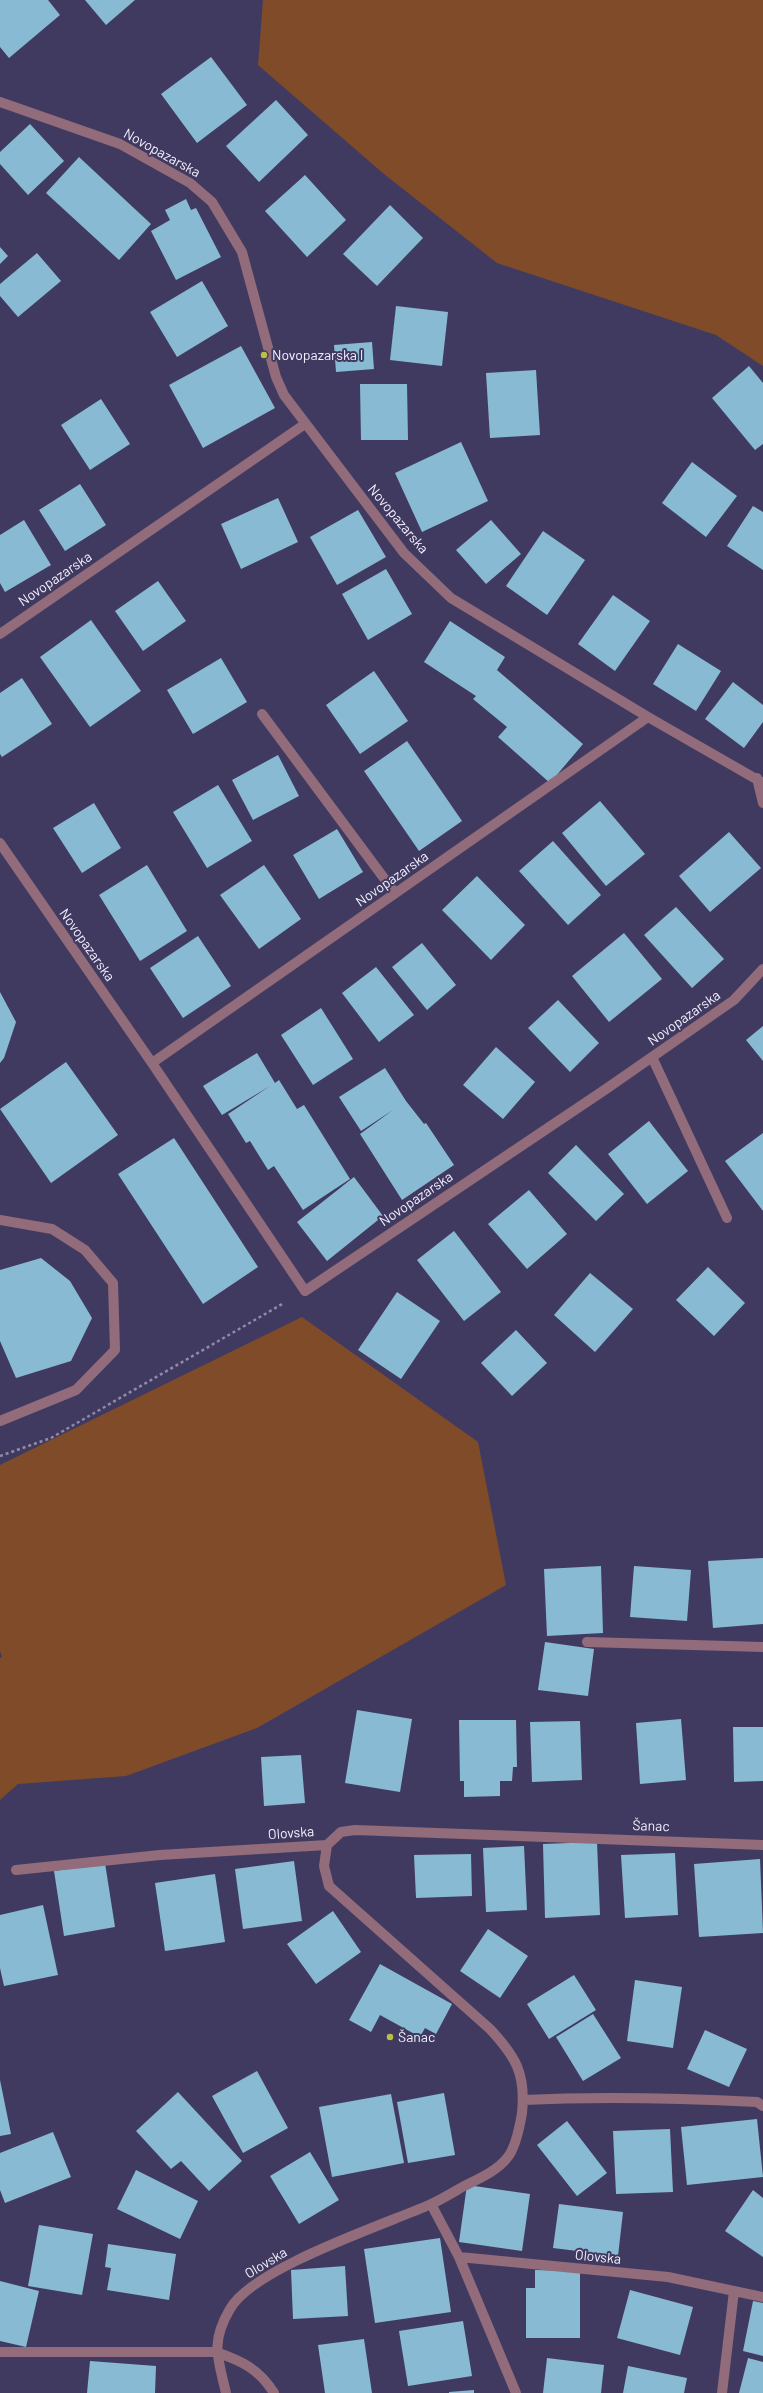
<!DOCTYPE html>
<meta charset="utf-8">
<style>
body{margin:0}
canvas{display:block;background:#413a60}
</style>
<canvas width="763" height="2393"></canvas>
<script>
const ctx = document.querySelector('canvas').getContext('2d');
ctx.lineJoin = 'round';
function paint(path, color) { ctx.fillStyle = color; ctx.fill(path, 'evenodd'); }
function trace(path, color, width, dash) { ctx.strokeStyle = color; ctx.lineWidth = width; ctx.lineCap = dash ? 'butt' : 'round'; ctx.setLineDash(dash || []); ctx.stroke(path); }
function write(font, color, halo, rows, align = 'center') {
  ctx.font = font + ' Barlow,sans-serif'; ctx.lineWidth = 4; ctx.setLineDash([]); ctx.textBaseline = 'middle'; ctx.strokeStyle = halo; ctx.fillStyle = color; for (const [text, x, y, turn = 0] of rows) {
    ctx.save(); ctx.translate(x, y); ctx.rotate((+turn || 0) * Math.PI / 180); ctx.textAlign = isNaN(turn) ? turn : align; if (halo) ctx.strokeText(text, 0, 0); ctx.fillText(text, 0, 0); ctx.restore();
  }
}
const green = new Path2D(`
 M263,0H763V366L716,335L497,263L384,174L258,65Z
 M302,1317L478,1442L506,1585L257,1728L126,1776L18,1784L0,1800V1658L2,1657L0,1651V1465Z`);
const building = new Path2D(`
 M0,0H48L60,15L9,58L0,47Z
 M85,0H135L106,25Z
 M211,57L247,105L197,143L161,94Z
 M276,100L308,135L259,182L226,146Z
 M30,124L64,161L28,195L0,164V152Z
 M79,157L151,224L119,260L46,193Z
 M305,175L346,220L307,257L265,211Z
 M186,199L191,210L196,208L221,257L176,280L151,231L170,220L165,210Z
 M390,205L423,238L377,286L343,254Z
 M0,247L8,256L0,264Z
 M37,253L61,281L18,317L0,296V284Z
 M202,281L228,326L177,357L150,312Z
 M396,306L448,312L442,366L390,360Z
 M372,342L374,369L336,372L334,345Z
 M241,346L275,408L203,448L169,385Z
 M749,366L763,383V444L755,450L712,398Z
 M536,370L540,435L490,438L486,373Z
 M360,384H407L408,440H361Z
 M101,399L130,444L90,470L61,425Z
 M461,442L488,501L422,532L395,473Z
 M692,462L737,496L706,537L662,503Z
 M80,484L106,525L65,551L39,510Z
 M278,498L298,542L241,569L221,524Z
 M753,506L763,512V570L727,546Z
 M358,510L386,557L337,585L310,537Z
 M24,520L51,565L5,592L0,583V535Z
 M491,520L521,554L486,584L456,550Z
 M543,531L585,560L547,615L506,586Z
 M386,569L412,614L368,640L342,594Z
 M158,581L186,621L143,651L115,611Z
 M613,595L650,621L615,671L578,644Z
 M91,620L141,691L90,727L40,657Z
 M450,621L505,657L497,670L583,744L550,783L498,737L507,727L473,699L476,696L424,662Z
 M678,644L721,671L696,711L653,684Z
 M221,658L247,702L193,734L167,690Z
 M374,671L408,721L360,754L326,705Z
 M22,678L52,724L2,757L0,754V693Z
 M733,682L763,705V722L744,748L705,719Z
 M407,741L462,821L419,851L364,771Z
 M278,755L299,796L253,820L232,780Z
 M218,785L252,841L207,868L173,812Z
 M600,801L645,854L606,886L562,833Z
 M94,803L121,848L82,873L53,828Z
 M337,829L363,872L319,899L293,855Z
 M729,832L761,868L710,912L679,876Z
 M553,841L601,895L568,925L519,871Z
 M147,865L187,931L140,961L99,895Z
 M264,865L301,919L259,949L220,895Z
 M477,876L525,925L491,960L442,910Z
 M676,907L724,959L692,988L644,935Z
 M624,933L662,979L609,1022L572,976Z
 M198,936L231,986L183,1018L150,968Z
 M422,943L456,985L427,1010L392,967Z
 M376,967L414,1015L379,1042L342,993Z
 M0,992L16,1022L4,1058L0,1063Z
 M558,1000L599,1043L570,1072L528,1028Z
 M321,1008L353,1059L313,1085L281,1035Z
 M763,1026V1061L746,1040Z
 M496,1047L535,1082L503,1119L463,1085Z
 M257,1053L275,1083L279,1080L297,1109L304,1105L350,1179L303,1210L274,1166L268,1170L250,1141L246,1143L228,1114L270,1086L222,1115L203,1086Z
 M66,1062L118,1135L51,1183L0,1109Z
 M385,1068L406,1101L424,1124L426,1123L454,1165L402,1200L360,1134L393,1110L361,1131L339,1097Z
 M649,1121L688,1171L647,1204L608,1154Z
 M763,1133V1211L725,1161Z
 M174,1138L258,1267L203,1304L118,1174Z
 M576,1145L624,1194L596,1221L548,1173Z
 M354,1177L383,1216L327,1261L297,1222Z
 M529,1190L567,1234L527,1269L488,1224Z
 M454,1231L501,1292L464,1321L417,1260Z
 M41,1258L70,1281L92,1318L71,1361L16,1378L0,1341V1270Z
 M708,1267L745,1303L714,1336L676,1300Z
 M590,1273L633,1309L595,1352L554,1315Z
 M397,1292L440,1321L401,1379L358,1350Z
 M516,1330L547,1363L512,1396L481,1363Z
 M763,1558V1624L713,1628L708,1561Z
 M601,1566L603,1633L547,1636L544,1569Z
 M634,1566L691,1570L687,1621L630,1617Z
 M545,1642L594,1649L588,1696L538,1690Z
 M357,1710L412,1719L400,1792L345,1783Z
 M681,1719L686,1780L640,1784L636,1723Z
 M459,1720H516L517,1767H513L512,1781H500V1796L464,1797V1781H460Z
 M580,1721L582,1780L532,1782L530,1722Z
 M733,1727H763V1781L734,1782Z
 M301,1755L305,1803L264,1806L261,1757Z
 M597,1842L600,1915L545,1918L543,1844Z
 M524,1846L527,1910L486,1912L483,1848Z
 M675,1853L678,1915L625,1918L621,1855Z
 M471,1854L472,1896L416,1898L414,1855Z
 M760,1859L763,1933L699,1937L694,1864Z
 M294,1861L302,1921L243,1929L235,1869Z
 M105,1863L115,1927L64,1936L54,1871Z
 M215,1874L225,1942L165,1951L155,1883Z
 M43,1905L58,1975L4,1986L0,1968V1915Z
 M333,1911L361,1952L316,1984L287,1944Z
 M488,1929L528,1956L500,1998L460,1971Z
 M380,1964L452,2004L436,2034L425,2028L420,2037L380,2015L371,2032L349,2020Z
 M574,1975L596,2010L549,2039L527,2004Z
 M635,1980L682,1987L673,2048L627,2041Z
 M593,2014L621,2058L583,2081L556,2037Z
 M705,2030L747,2049L729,2087L687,2069Z
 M257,2071L288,2128L243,2153L212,2096Z
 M0,2080L11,2134L0,2136Z
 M178,2092L242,2161L209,2191L181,2161L171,2169L136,2131Z
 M444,2093L455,2155L408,2163L397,2102Z
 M391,2094L404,2163L332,2177L319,2107Z
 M757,2119L763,2177L687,2185L681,2127Z
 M567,2121L607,2173L577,2196L537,2145Z
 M670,2129L673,2192L616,2194L613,2131Z
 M53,2132L71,2177L5,2203L0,2190V2153Z
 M310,2152L339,2200L299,2224L270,2176Z
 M136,2170L198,2201L180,2239L117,2209Z
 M467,2185L530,2194L522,2251L459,2242Z
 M753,2190L763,2198V2257L725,2231Z
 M559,2204L623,2212L618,2256L553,2248Z
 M39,2225L93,2234L82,2295L28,2286Z
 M440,2238L451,2312L375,2323L364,2249Z
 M108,2244L176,2254L169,2300L107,2290L111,2268L105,2267Z
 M345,2266L348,2316L293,2319L291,2270Z
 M535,2270L580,2271V2338H526V2288H535Z
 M0,2281L39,2291L26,2347L0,2341Z
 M630,2290L693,2307L680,2355L617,2338Z
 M753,2301L763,2303V2356L743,2351Z
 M463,2321L472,2376L408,2386L399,2331Z
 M364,2339L372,2393H325L318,2345Z
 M547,2358L604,2365L601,2393H543Z
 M748,2358L763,2362V2393H739Z
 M90,2361L156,2366L155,2393H87Z
 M628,2366L687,2378L684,2393H623Z
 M474,2390V2393H449V2392Z`);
const path = new Path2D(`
 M0,1456L51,1438L284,1303`);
const minor = new Path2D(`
 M0,102L120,144L190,183L212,202L242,252L276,377L284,395L404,553L451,598L648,717L763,783
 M0,634L305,424
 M262,714L395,893
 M757,778L763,803
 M0,843L152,1063L305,1291L606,1089L734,1000L763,969
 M652,1057L727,1218
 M152,1063L648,717
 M0,1220L52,1229L85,1250L113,1283L115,1350L76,1390L0,1421
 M587,1642L763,1647
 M327,1845L341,1832L355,1830L763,1845
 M16,1870L160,1855L327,1845
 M523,2100C602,2096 679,2098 757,2102L763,2106
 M431,2204L459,2257L516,2393
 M459,2257L668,2277L763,2297
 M0,2352H216C242,2361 259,2369 274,2393
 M226,2393C218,2358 210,2343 230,2309C253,2268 383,2225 429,2205C441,2200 452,2193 464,2186C478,2179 497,2171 507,2158C515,2149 520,2125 522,2113C526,2074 516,2057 490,2029L329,1886L324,1866L327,1845
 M722,2393L734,2291`);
const markers = [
 [264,355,4,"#bac045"],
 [390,2037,4,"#bac045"]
];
const streetNames = [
 ["Novopazarska",162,153,29],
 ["Novopazarska",398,519,50],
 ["Novopazarska",55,579,-34],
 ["Novopazarska",392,879,-35],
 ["Novopazarska",87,945,55],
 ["Novopazarska",684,1018,-35],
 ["Novopazarska",416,1199,-34],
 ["Šanac",651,1826,2],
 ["Olovska",291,1833,-4],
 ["Olovska",598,2257,6],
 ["Olovska",266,2263,-31]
];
const poiNames = [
 ["Novopazarska I",272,355],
 ["Šanac",398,2037]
];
paint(green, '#7f4b29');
paint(building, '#88bad4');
trace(path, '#908ba7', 2.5, [3, 3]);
trace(minor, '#926c7b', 10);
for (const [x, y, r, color] of markers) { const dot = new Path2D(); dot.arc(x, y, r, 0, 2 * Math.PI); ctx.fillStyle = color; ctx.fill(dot); trace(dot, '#413a60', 1.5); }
write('14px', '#f2f0ff', '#413a60', streetNames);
write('14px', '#f2f0ff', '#413a60', poiNames, 'left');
</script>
